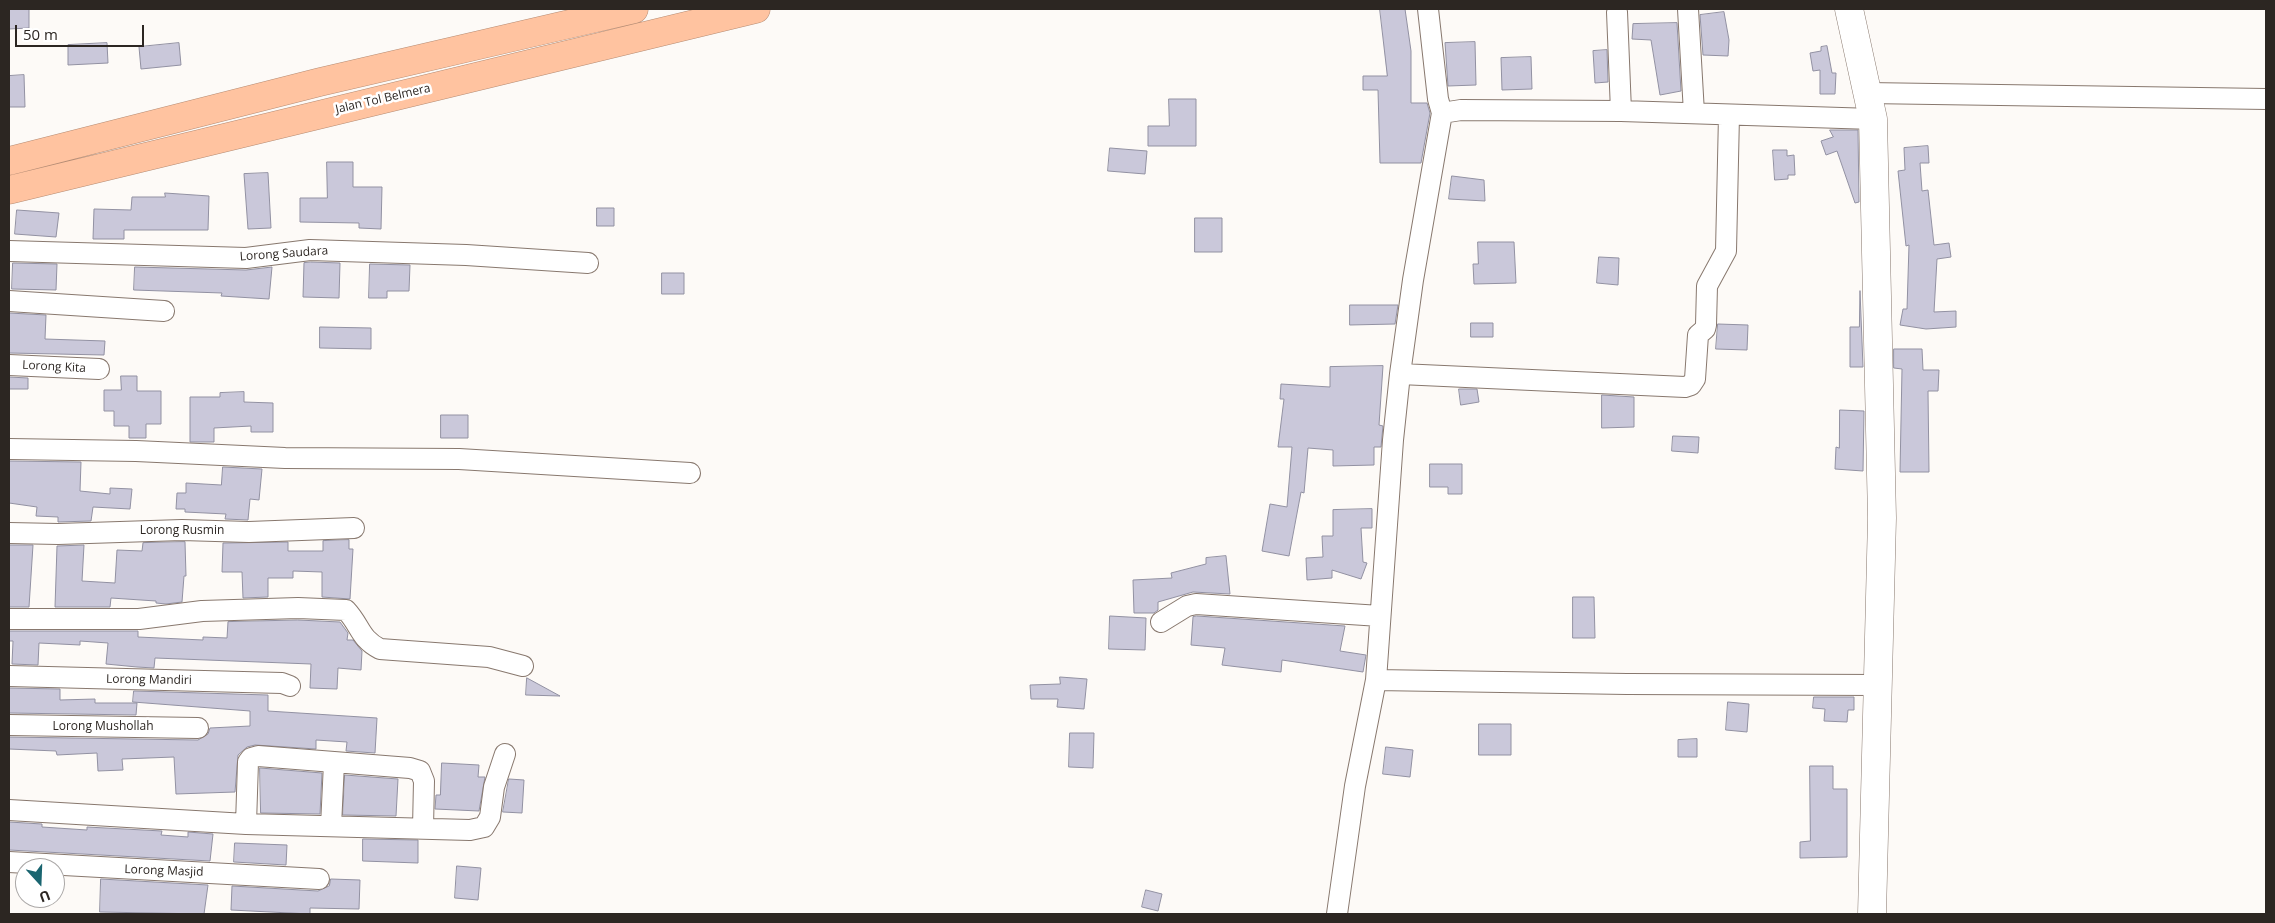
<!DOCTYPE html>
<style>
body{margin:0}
#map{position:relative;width:2275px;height:923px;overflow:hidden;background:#fdfaf7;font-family:"Open Sans",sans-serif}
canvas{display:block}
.frame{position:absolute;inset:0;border:10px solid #2c2622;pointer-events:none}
.north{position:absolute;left:15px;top:858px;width:50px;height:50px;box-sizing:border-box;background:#fff;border:1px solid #aba8a7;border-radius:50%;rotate:160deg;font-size:14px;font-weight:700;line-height:20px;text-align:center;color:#2c2622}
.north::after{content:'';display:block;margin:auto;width:18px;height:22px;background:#1a6570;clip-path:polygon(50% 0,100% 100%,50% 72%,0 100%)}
.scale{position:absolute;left:15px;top:25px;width:129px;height:22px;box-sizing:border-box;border:2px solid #2c2622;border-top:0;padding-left:6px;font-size:15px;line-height:18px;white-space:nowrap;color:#2c2622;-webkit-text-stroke:4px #fff;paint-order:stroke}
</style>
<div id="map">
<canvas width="2275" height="923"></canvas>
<div class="frame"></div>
<div class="north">U</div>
<div class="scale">50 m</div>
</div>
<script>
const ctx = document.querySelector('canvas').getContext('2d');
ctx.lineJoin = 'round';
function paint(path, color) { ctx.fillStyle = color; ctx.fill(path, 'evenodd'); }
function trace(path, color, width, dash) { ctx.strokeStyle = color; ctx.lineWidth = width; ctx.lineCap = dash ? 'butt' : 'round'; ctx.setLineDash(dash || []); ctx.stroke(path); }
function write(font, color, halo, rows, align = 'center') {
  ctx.font = font + ' "Open Sans",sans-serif'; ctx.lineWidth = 5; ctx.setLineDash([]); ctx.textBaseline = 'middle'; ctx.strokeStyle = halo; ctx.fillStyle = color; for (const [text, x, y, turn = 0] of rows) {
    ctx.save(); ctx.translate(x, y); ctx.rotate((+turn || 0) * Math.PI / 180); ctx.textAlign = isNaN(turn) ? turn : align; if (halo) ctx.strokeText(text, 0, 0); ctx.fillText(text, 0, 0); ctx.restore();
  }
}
const building = new Path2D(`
 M9,9H29V28L9,29Z
 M1380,9H1405L1411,51V103H1427L1430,113L1421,163H1380L1378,90H1363V76H1387Z
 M1724,12L1729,40L1728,56L1703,55L1700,15Z
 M1677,23L1681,91L1660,95L1651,40L1632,39L1633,24Z
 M1475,42L1476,85L1448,86L1445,43Z
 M107,43L108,63L68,65V45Z
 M179,43L181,65L141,69L139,47Z
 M1827,46L1832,73H1836L1835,94H1820V70L1813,71L1810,53L1821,51V47Z
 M1607,50L1608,82L1595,83L1593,51Z
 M1531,57L1532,89L1502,90L1501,58Z
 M24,75L25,107H9V76Z
 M1169,99H1196V146H1148V126H1169Z
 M1830,130H1858L1859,202L1855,203L1837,151L1826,155L1821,141L1833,137Z
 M1928,146L1929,163H1920L1922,191L1928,190L1934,245L1949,243L1951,257L1937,259L1934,312L1956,311V327L1926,329L1900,325L1903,309H1907L1909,245L1906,246L1898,171L1905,170L1904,148Z
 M1110,148L1147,151L1145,174L1108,171Z
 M1773,150H1787V156L1794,155L1795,175H1788V179L1775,180Z
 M327,162H353V187H382L381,229L359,228V223L300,222V198H327Z
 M268,173L271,228L248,229L244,174Z
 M1452,176L1484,180L1485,201L1449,199Z
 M165,193L209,196L208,230H124V239H93L94,209L131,210L132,197H165Z
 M597,208H614V226H597Z
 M17,210L59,213L56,237L15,234Z
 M1195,218H1222V252H1195Z
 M1478,242H1514L1516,283L1474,284L1473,264H1478Z
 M1599,257L1619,258L1618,285L1597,283Z
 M311,262L340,263L339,298L303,297L304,263Z
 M13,263L57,264L56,290L12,289Z
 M370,264L410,265L409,291H387V298H369Z
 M135,267L246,270L272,267L269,299L221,296L222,293L134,290Z
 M662,273H684V294H662Z
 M1860,291L1863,367H1850V327H1859Z
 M1350,305H1398L1395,324L1350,325Z
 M9,313L46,315L45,339L105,341L104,355L9,353Z
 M1471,323H1493V337H1471Z
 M1718,324L1748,325L1747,350L1716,349Z
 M320,327L371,328V349L320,348Z
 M1894,349H1922L1923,370H1939L1938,391H1928L1929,472H1900L1902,369L1894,368Z
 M1383,366L1379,425L1383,426L1381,447H1374V465L1333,466V450L1308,448L1304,493L1301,492L1289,556L1262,551L1270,504L1287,507L1292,447H1278L1284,399H1280L1281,384L1330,387V367Z
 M121,376H137V391H161V424H146V438H129V426H114V411H104V390H121Z
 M9,377L28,378V389H9Z
 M1459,389H1477L1479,402L1461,405Z
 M244,392V402L273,403V432H251V426L214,428V442H190V397H220V393Z
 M1602,395L1634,397V427L1602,428Z
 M1840,410L1864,411L1863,471L1835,469L1836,447L1839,448Z
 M441,415H468V438H441Z
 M1673,436L1699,437L1698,453L1672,451Z
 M9,461L81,462L80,491L110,494V488L132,489L130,509L93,507L91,521L58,522V517L36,516L37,507L9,503Z
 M1430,464H1462V494H1448V487H1430Z
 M223,467L262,469L259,500L250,499L248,520L225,519L226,514L185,512V509H176L177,493H186V483L221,485Z
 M1372,509V528H1361L1363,562L1367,563L1361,579L1332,570V578L1307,580L1306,558L1323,557L1322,536H1333V510Z
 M349,540V549H353L350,599L322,597V572L293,571V578H268V597L243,598L242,572H222L223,543L288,542V551H323V541Z
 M185,542L186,576H184L182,602L166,604L156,603V601L111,598L110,607H55L57,546L84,545L82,581L115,583L117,550L142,551L143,543Z
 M9,545H33L29,607H9Z
 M1226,556L1230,594L1193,592L1158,602V610L1154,613H1134L1133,580L1172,578L1171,573L1206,564V558Z
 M1573,597H1594L1595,638H1573Z
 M1110,616L1146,618L1145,650L1109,649Z
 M1197,616L1345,626L1340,651L1366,655L1363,672L1282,660L1281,672L1222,665L1225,648L1191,645L1193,617Z
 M298,620L340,622L348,633L347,640H353L362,651L361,670L338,668L337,689L310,688L311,664L155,658L154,668L137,667L106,664L108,643L80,641V645L39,643L38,665L12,664L13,641H9V631H138V637L203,640V637L227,638L228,622Z
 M1060,677L1087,679L1084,709L1057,707L1058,699H1031L1030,685L1060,684Z
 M527,678L560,696L526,695Z
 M9,688L60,689V700L95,699V703H137L136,715L9,713Z
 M134,691L268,695V711L377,718L375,753L346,751L347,742L316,740V749L255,745L247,747L238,755L235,792L176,794L174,757L122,759L123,770L98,771L97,753L57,755L56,751L9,749V737L198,740L208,734L210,728L250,726V711L133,702Z
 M1814,697H1854V710H1848L1847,722L1824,721L1825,709L1813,708Z
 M1728,702L1749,704L1747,732L1726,730Z
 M1479,724H1511V755H1479Z
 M1070,733H1094L1093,768L1069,767Z
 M1697,739V757H1678V740Z
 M1386,747L1413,750L1410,777L1383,774Z
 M442,763L479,765L478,777H485L479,811L435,809L436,795H440Z
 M1810,766H1833V789H1847V857L1800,858V842L1810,841Z
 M260,768L322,773L320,814L261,813Z
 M345,775L398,779L396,816L343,815Z
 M509,779L524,780L522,813L503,812Z
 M9,822L42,824V827L87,830V827L162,831L161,835L188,837V832L213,834L210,861L9,850Z
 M363,839L418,840V863L363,861Z
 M235,843L287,845L286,865L234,862Z
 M457,866L481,868L478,900L455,898Z
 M101,879L208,885L204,914L100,912Z
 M331,879L360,880L359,909L310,908V914L231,910L232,886L318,891L329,886Z
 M1146,890L1162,894L1158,911L1142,907Z`);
const street = new Path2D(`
 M1428,9L1438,99L1442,113
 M1688,9L1694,113
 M1617,12L1621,111
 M1867,93L2266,99
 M9,251L246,258L310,250L466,255L588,263
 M9,301L164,311
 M9,365L99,369
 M1400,374L1685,387L1691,385L1695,379L1698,335L1705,329L1706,325L1707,286L1726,251L1729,115
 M9,449L136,451L285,458L459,459L690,473
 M9,533L58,534L182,530L249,532L354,528
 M9,619H139L202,611L298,608L346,610C361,626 359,638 380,649L489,657L523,666
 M1161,622L1187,606L1196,604L1380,616
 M9,676L282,683L290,686
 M1376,680L1627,684L1877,685
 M9,725L198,728
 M9,810L246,824L470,830L484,827L490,817L494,787L505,754
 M246,824L248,762L251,758L258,756L410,768L420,771L424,781L423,828
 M331,826L334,763
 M9,862L319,879
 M1337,914L1355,786L1376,680L1393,440L1400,374L1413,280L1442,113L1461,110L1621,111L1873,119`);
const secondary = new Path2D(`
 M1849,9L1873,119L1882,518L1872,914`);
const highway = new Path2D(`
 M9,161L320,82L634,9
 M9,190L756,9`);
const streetNames = [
 ["Jalan Tol Belmera",383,99,-13],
 ["Lorong Saudara",284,254,-4],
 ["Lorong Kita",54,367,3],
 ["Lorong Rusmin",182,531],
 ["Lorong Mandiri",149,680,1],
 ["Lorong Mushollah",103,727],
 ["Lorong Masjid",164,871,2]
];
paint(building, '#cac8da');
trace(building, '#9291a2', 1);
trace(street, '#88786e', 22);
trace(secondary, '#88786e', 29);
trace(highway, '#b58c74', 29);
trace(street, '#fff', 20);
trace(secondary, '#fff', 28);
trace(highway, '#ffc3a0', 28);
write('12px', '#2c2622', '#fff', streetNames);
</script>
